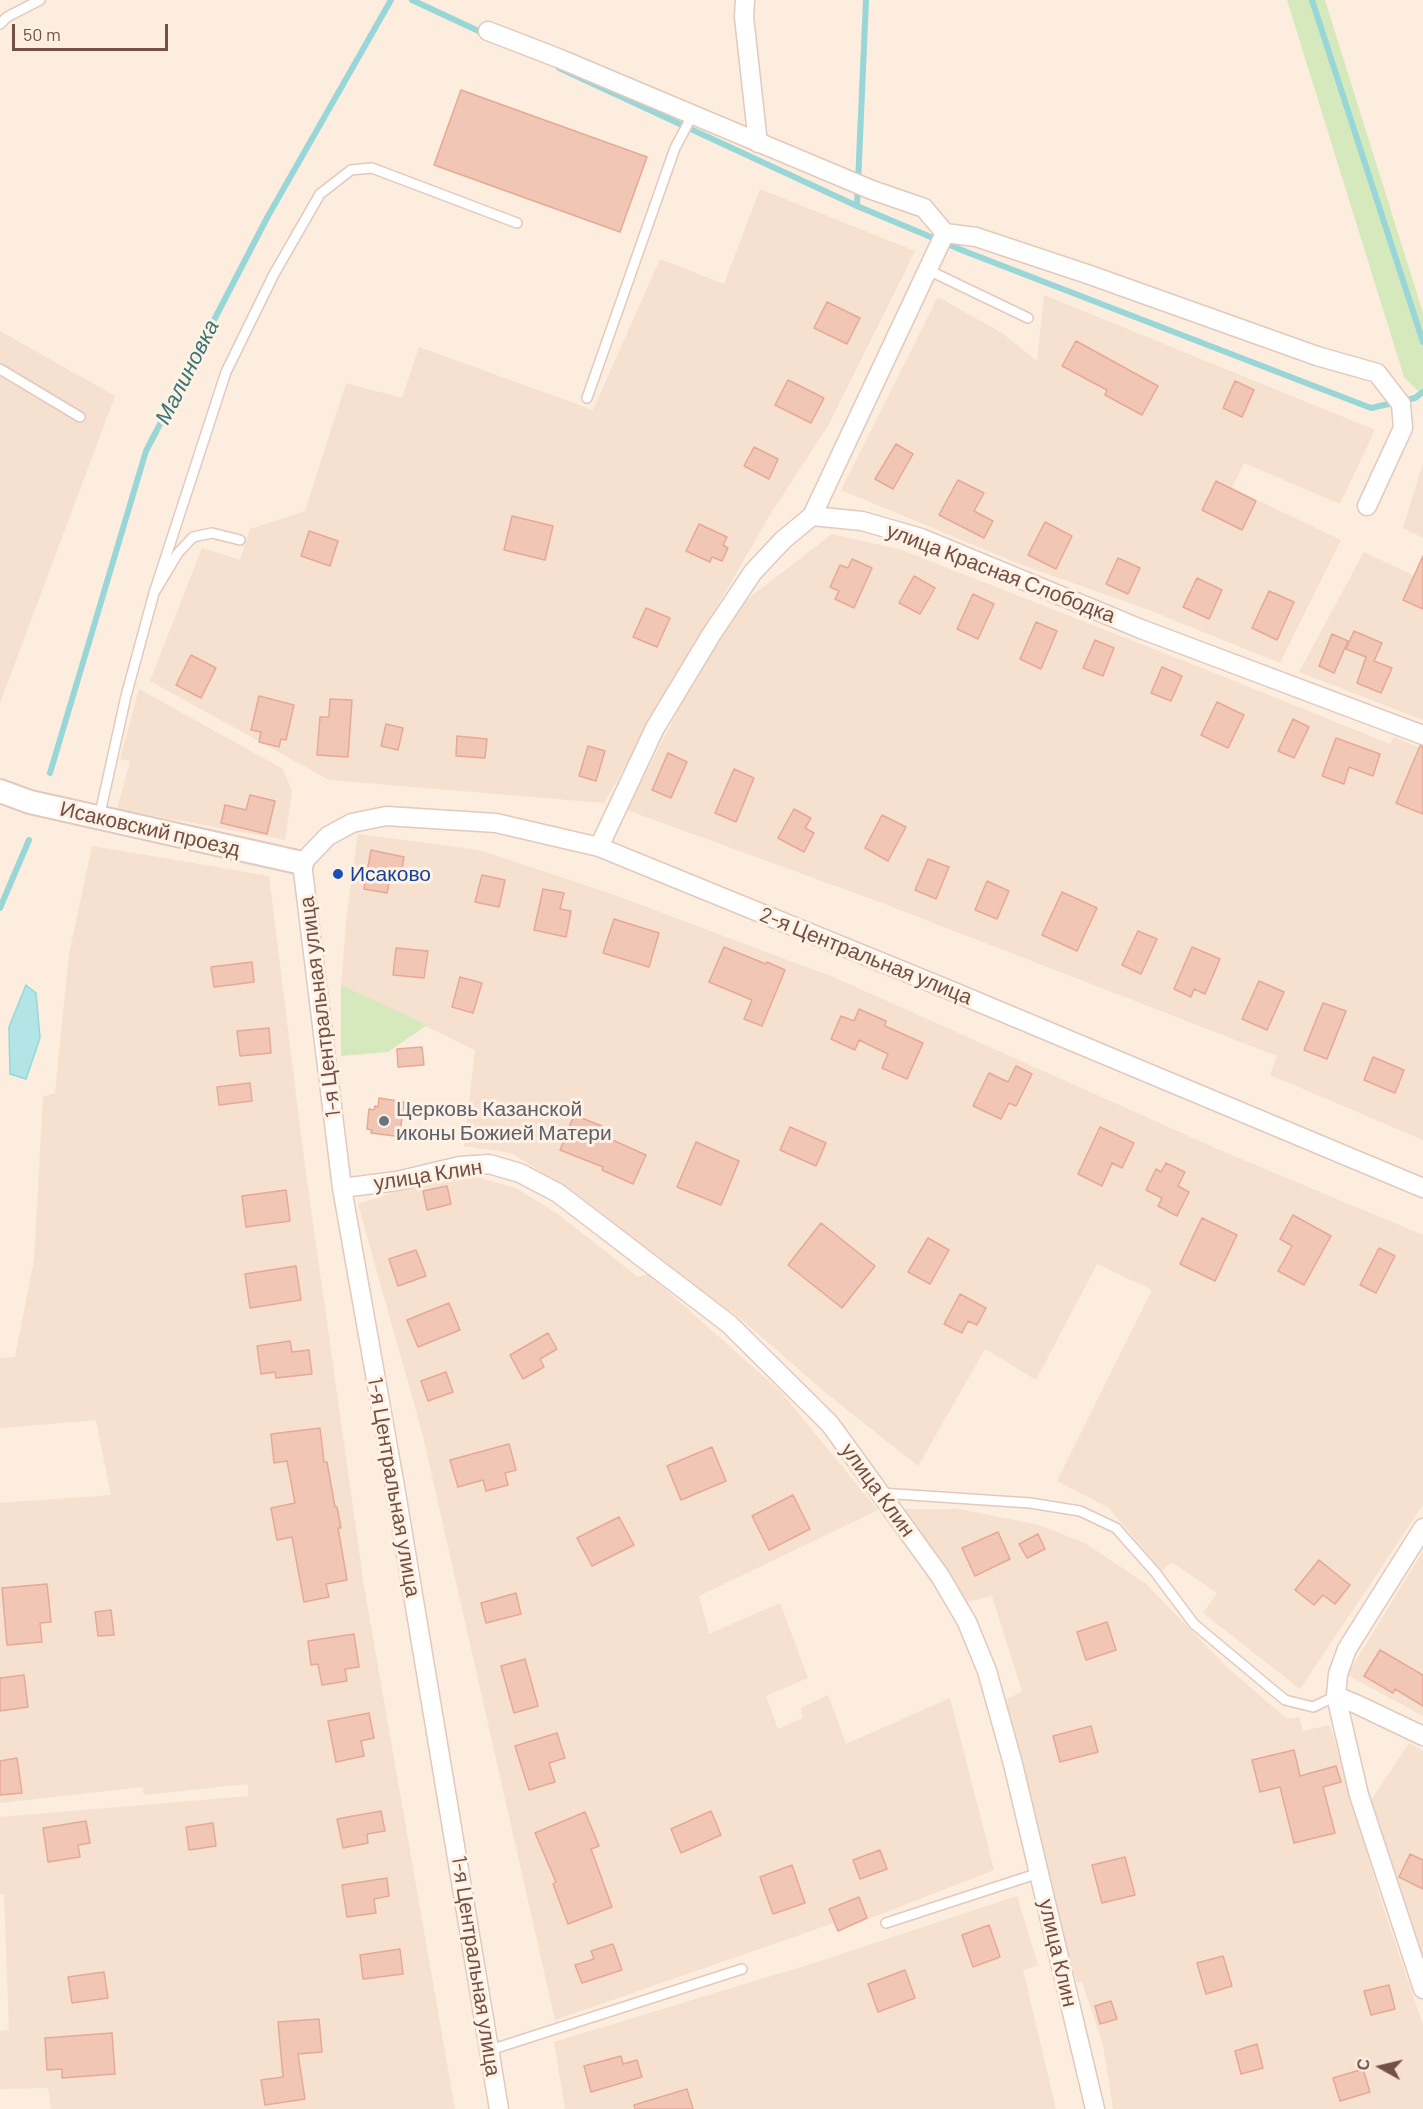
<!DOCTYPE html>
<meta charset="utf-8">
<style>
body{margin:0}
#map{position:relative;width:1423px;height:2109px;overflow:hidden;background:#fcedde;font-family:Barlow,sans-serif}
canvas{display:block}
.north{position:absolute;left:1351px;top:2037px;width:60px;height:60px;-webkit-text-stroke:4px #fff1e4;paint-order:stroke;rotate:278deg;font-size:16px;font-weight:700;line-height:24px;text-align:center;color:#725046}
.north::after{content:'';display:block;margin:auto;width:21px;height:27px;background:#725046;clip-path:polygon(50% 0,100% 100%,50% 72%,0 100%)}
.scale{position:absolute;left:12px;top:24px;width:156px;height:27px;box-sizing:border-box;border:3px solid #725046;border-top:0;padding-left:8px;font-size:18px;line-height:21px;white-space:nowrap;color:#725046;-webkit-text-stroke:4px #fff1e4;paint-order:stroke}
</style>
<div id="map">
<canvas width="1423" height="2109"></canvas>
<div class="north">С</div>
<div class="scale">50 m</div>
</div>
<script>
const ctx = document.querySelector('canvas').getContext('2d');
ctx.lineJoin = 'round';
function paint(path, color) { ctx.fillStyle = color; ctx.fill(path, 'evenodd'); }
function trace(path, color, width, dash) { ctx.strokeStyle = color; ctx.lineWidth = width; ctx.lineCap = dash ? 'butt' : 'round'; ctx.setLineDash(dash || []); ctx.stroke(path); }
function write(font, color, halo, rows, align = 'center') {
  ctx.font = font + ' Barlow,sans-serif'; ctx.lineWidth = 6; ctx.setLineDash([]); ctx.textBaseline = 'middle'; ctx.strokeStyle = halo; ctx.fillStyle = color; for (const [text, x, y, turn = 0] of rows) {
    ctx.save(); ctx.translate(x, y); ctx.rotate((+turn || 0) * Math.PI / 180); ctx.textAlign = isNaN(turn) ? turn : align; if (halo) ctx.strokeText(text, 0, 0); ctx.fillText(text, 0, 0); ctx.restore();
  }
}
const residential = new Path2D(`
 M760,189L915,251L829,424L768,518L604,803L329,780L150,681L202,548L240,560L250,529L305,511L346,383L402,398L419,347L593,410L660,259L724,284Z
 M1044,295L1375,430L1340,504L1244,463L1232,488L1341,540L1280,663L1144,608L1022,565L841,490L938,297L1002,333L1037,361Z
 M0,331L115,396L0,703Z
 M1423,463V538L1403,528Z
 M832,534L902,550L1207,670L1390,744L1394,737L1423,749V1140L1270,1075L1277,1056L882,903L627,810L699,670L745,601Z
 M1364,552L1423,580V720L1299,672Z
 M139,689L283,769L292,791L285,840L117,809L130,761L120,759Z
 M358,834L479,850L612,894L766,952L831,976L1222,1151L1423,1235V1505L1300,1689L1203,1613L1217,1593L1172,1562L1162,1571L1109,1508L1057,1481L1152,1290L1097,1264L1036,1380L985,1349L918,1466L826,1393L735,1314L696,1288L577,1194L511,1153L464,1146L475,1050L341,985L347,913Z
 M92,846L269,876L303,1151L364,1586L455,2109H51L48,2088L0,2089V2031L9,2030L4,1894H0V1817L248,1796V1784L144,1795L142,1787L0,1803V1503L111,1495L96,1420L0,1428V1358L15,1357L34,1260L43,1097L55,1093L69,954Z
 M446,1176L476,1177L516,1188L558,1214L638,1277L648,1274L780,1391L878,1510L699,1596L709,1634L780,1603L808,1678L766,1696L778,1729L803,1718L801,1708L828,1695L846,1744L950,1698L994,1870L838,1931L834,1923L555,2020L423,1436L358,1204Z
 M903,1509H959L1039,1525L1085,1543L1145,1583L1227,1667L1287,1719L1299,1717L1303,1731L1330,1725L1382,1904L1423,2025V2109H1113L1103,2045L1082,1982L1077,1983L1059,1920L1006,1700L1022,1691L992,1596L967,1602Z
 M1423,1551V1716L1347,1675Z
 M1409,1743L1423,1751V1961L1368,1805Z
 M1017,1896L1038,1965L1023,1970L1056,2109H565L554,2042L817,1962Z`);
const green = new Path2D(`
 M1287,0H1325L1423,313V396L1404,377Z
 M341,985L427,1025L388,1052L341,1056Z`);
const water = new Path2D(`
 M26,985L36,993L40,1038L26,1079L10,1074L9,1027Z`);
const stream = new Path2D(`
 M412,0L485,34
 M1312,0L1423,342
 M559,68L857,206L964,251L1371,408L1415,398L1423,392
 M857,206L866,0
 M50,773L146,451L268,216L391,0
 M0,908L29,840`);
const building = new Path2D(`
 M461,90L647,157L620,232L434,165Z
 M827,302L860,318L847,344L814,328Z
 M1076,341L1158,386L1142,415L1105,395L1107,390L1062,366Z
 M788,380L824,398L811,423L775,405Z
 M1235,381L1254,390L1242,417L1223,408Z
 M896,444L913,454L893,489L875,479Z
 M754,447L778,459L769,479L744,466Z
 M958,480L984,493L974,511L993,521L984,538L939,515Z
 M1216,481L1256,501L1242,530L1202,510Z
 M512,516L553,526L545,560L504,550Z
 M1045,522L1072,536L1056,569L1028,555Z
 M699,524L727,537L723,545L728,548L722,561L712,557L710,562L686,551Z
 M309,531L338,541L330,566L301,556Z
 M1423,556V609L1403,600Z
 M1118,558L1140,568L1128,594L1106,584Z
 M852,559L872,568L854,608L835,599L839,591L830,587L840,565L848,568Z
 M914,576L935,588L920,614L899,603Z
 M1197,578L1222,590L1209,619L1183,607Z
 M1269,591L1294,602L1277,640L1252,628Z
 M973,594L994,604L978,639L957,629Z
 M646,608L670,618L657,647L633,637Z
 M1036,622L1057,631L1041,669L1020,659Z
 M1354,631L1382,643L1374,661L1392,668L1381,693L1357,683L1366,657L1346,649Z
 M1332,634L1348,641L1334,673L1319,666Z
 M1095,640L1114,648L1103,676L1083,668Z
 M191,655L216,668L201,698L176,685Z
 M1162,667L1182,676L1171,701L1151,693Z
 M259,696L294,705L286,740L281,739L279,747L259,742L261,732L251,730Z
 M330,699L352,700L348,757L317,755L320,717H329Z
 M1217,702L1244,715L1228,748L1201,735Z
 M1293,719L1309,727L1294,758L1278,751Z
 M386,724L403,728L398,750L381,746Z
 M457,736L487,739L485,758L456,756Z
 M1336,738L1380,754L1373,776L1349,767L1344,784L1322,776Z
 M588,746L605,751L596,781L579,776Z
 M1420,746H1423V814L1396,803Z
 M668,753L687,762L671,798L652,790Z
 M734,769L754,778L736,822L715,813Z
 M250,795L275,801L267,834L221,823L225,805L246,810Z
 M794,809L811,818L805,828L814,833L804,852L778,838Z
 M882,815L906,827L888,861L865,848Z
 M371,850L404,857L400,880L390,878L387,893L364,889Z
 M928,859L949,867L936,899L915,890Z
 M482,875L505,880L499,907L475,902Z
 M987,881L1009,891L997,919L975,910Z
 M543,889L564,893L560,909L571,911L566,937L534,930Z
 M1062,892L1097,908L1077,951L1042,935Z
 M614,919L659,933L649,967L603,953Z
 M1138,931L1157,939L1141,974L1122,965Z
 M724,947L766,964L767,962L785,970L762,1026L744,1019L752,1000L709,982Z
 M1192,947L1220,959L1205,994L1194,989L1191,997L1174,989Z
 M396,948L428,951L424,978L393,975Z
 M252,962L254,982L214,987L211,967Z
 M460,977L482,983L473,1013L452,1007Z
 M1259,981L1284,992L1267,1030L1242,1019Z
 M1323,1003L1346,1011L1327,1059L1304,1050Z
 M859,1009L886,1021L885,1026L923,1043L907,1079L882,1068L888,1054L859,1040L855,1050L831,1039L841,1016L854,1021Z
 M269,1028L271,1053L240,1056L237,1031Z
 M422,1047L424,1065L398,1067L397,1049Z
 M1373,1057L1404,1070L1395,1093L1364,1080Z
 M1016,1066L1032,1074L1016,1106L1009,1103L1001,1119L973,1106L989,1073L1008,1082Z
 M250,1083L252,1101L219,1105L217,1087Z
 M379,1098L404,1102L400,1133H395V1136L371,1133L372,1130L367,1129L369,1109L374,1110L375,1106L378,1107Z
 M574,1115L602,1126L599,1134L646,1155L633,1184L602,1170L603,1167L560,1150Z
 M790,1127L826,1143L816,1166L780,1150Z
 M1100,1127L1134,1143L1122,1168L1112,1163L1102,1186L1078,1174Z
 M696,1142L739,1161L721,1205L677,1187Z
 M1166,1163L1185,1172L1178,1186L1189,1192L1177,1216L1158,1206L1162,1198L1146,1190L1156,1169L1161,1172Z
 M447,1186L451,1204L427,1210L423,1191Z
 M286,1190L290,1221L246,1227L242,1196Z
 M1293,1215L1331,1236L1304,1285L1278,1271L1292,1246L1280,1239Z
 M1202,1218L1237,1235L1215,1281L1180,1264Z
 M821,1223L875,1266L842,1308L788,1265Z
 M928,1238L949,1250L930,1284L908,1272Z
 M1379,1248L1395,1256L1376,1293L1360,1285Z
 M416,1250L426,1276L398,1286L389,1259Z
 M296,1266L301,1300L250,1308L245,1274Z
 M960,1294L986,1308L977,1325L968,1321L962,1333L944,1324Z
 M449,1303L460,1330L418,1347L407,1320Z
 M548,1333L557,1349L540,1359L544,1367L523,1379L510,1355Z
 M290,1341L292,1352L309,1350L312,1374L276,1378L275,1372L261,1374L257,1346Z
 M446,1372L453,1392L428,1401L421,1381Z
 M320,1428L324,1462H327L335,1507H337L341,1528H338L347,1580L326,1584L329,1597L304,1602L292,1537L277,1540L271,1508L295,1503L287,1461L274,1463L271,1434Z
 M509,1444L516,1470L505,1473L508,1485L486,1491L483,1480L458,1487L450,1460Z
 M712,1447L726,1481L681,1500L667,1466Z
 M793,1495L810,1529L769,1550L752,1516Z
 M619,1517L634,1545L592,1566L577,1538Z
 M998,1532L1010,1559L975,1576L962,1548Z
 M1038,1534L1045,1549L1027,1558L1019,1544Z
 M1319,1560L1350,1585L1335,1604L1323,1595L1314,1605L1295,1590Z
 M47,1584L51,1622L40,1623L42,1642L7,1645L2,1588Z
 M516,1593L521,1614L486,1623L481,1603Z
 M111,1610L114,1635L98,1636L95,1612Z
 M1107,1622L1116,1650L1086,1660L1077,1632Z
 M354,1634L359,1667L345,1669L347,1681L322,1685L318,1664L311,1665L308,1641Z
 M1380,1650L1423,1675V1706L1395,1689L1393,1693L1364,1676Z
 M525,1659L538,1706L514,1713L501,1666Z
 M24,1675L28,1707L0,1711V1678Z
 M369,1713L374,1738L361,1741L364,1756L336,1762L328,1721Z
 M1091,1726L1098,1752L1060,1762L1053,1736Z
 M557,1733L565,1758L549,1763L555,1782L529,1790L515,1746Z
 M1294,1750L1300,1776L1336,1766L1341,1782L1323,1787L1335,1833L1294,1843L1280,1787L1260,1792L1252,1760Z
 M17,1758L22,1793L0,1795V1761Z
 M381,1811L385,1831L367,1834L368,1843L343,1848L337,1819Z
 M711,1811L721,1835L681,1853L671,1829Z
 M585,1812L599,1846L591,1849L612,1907L568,1924L553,1884L556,1882L535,1833Z
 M86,1821L90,1843L78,1845L80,1857L48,1862L43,1828Z
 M213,1823L216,1846L189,1850L186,1827Z
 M880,1850L887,1869L860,1879L853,1860Z
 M1410,1854L1423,1860V1889L1399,1877Z
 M1125,1857L1135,1895L1102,1903L1092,1865Z
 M792,1865L805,1903L773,1914L760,1877Z
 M387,1878L389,1896L374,1899L376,1913L347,1917L342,1885Z
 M859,1897L867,1918L838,1931L829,1909Z
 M989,1925L1000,1957L973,1967L962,1935Z
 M613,1944L622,1970L582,1983L575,1965L594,1959L591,1951Z
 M400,1949L403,1974L363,1979L360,1955Z
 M1223,1956L1232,1986L1206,1994L1197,1963Z
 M905,1970L915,1998L878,2012L868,1984Z
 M104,1972L108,1998L72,2003L68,1977Z
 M1389,1985L1395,2009L1371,2015L1364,1991Z
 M1111,2001L1117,2019L1100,2024L1095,2006Z
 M319,2019L322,2052L298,2054L305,2099L265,2105L261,2080L283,2077L278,2022Z
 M112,2033L115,2074L62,2078V2069L47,2070L45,2038Z
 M1257,2044L1263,2068L1241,2074L1235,2051Z
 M621,2056L623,2064L637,2060L642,2077L591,2092L584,2066Z
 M1363,2069L1370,2092L1340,2101L1333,2078Z
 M687,2089L693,2109H635L634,2105Z`);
const service = new Path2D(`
 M0,24L7,17L40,0
 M928,270L1028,318
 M0,369L80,417
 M587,398L675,148L692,116
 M154,593L226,372L274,274L320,194L351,170L372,168L517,223
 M99,818L126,696L154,593L178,553L193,537L212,533L240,540
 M881,1493L1030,1503L1080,1511L1116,1528L1155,1572L1194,1624L1285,1700L1313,1707L1336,1696
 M886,1923L1039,1873
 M490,2050L742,1969`);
const minor = new Path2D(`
 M745,0L744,17L758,143
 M488,31L558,58L872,190L924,208L945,233
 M812,516L945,233L976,237L1090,275L1317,356L1377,373L1401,404L1403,428L1367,506
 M599,847L655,728L711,635L753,572L783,540L812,516L862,521L921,538L1141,629L1423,735
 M342,1188L397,1181L460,1166L489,1164L520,1173L558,1193L729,1324L830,1424L940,1576L967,1622L987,1671L1013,1764L1095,2109
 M1423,1528L1347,1649L1338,1674L1336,1696L1359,1795L1423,1989
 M1336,1696L1356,1704L1423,1736
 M499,2109L395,1487L342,1188L302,863L328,836L352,823L386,816L496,823L599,847L947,989L1423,1188`);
const tertiary = new Path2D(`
 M0,791L30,802L302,863`);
const markers = [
 [338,874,6,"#1a4fb4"],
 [384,1121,6,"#6b7280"]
];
const streetNames = [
 ["улица Красная Слободка",1001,573,21],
 ["Исаковский проезд",150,829,13],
 ["2-я Центральная улица",866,956,22],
 ["1-я Центральная улица",320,1007,-97],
 ["улица Клин",428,1175,-9],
 ["1-я Центральная улица",394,1487,80],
 ["улица Клин",878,1490,54],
 ["улица Клин",1058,1953,77],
 ["1-я Центральная улица",476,1966,81]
];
const transitNames = [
 ["Исаково",350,874]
];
const worshipNames = [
 ["Церковь Казанской",396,1109],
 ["иконы Божией Матери",396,1133]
];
const waterNames = [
 ["Малиновка",187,372,-63]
];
paint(residential, '#f6e0cf');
paint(green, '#d5e9bd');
paint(water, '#b3e5e6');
trace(water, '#99d6d8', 1.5);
trace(stream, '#99d6d8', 6);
paint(building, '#f2c6b5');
trace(building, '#e5a995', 1.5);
trace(service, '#e2c9bd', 12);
trace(minor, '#e2c9bd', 21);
trace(tertiary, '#e2c9bd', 26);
trace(service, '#fff', 9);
trace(minor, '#fff', 18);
trace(tertiary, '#fff', 22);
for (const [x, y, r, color] of markers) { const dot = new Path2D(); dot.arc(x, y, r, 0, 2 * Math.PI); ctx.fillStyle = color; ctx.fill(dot); trace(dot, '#fff1e4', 2); }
write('21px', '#725046', '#fff1e4', streetNames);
write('21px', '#164399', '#fff1e4', transitNames, 'left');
write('21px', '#5b616d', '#fff1e4', worshipNames, 'left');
write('italic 22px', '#3a7779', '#fff1e4', waterNames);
</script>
